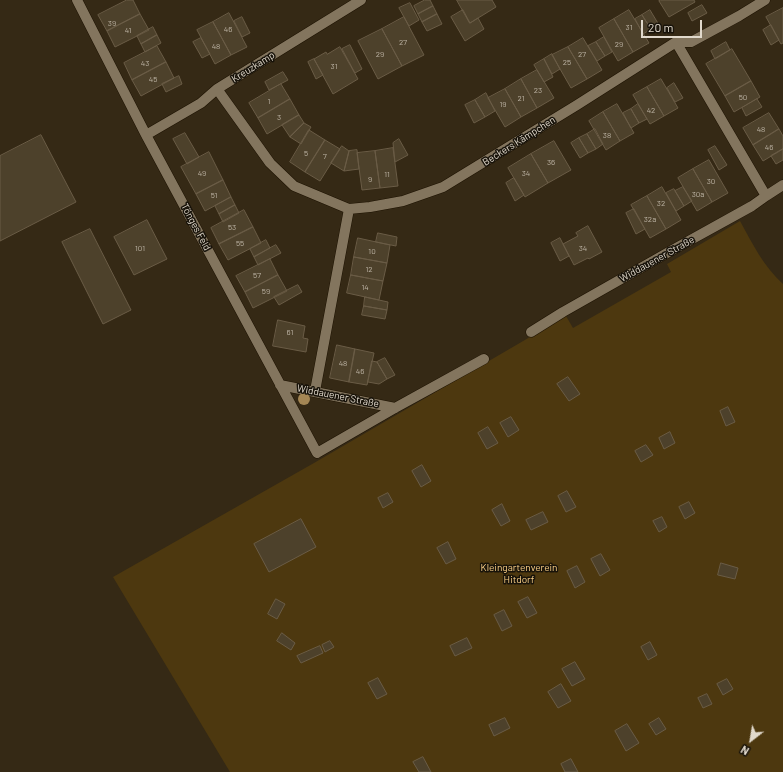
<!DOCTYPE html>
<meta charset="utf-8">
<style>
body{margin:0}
#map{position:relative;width:783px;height:772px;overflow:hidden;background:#352915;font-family:Barlow,sans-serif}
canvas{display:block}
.north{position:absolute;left:731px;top:720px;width:40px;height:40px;-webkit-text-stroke:3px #18130a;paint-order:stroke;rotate:211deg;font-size:11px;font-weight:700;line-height:16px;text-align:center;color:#e1d9cc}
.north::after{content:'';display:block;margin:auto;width:14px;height:18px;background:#e1d9cc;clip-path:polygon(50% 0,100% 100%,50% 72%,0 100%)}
.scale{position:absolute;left:641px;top:20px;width:61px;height:18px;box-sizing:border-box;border:2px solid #e1d9cc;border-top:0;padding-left:5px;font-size:12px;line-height:14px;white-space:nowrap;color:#e1d9cc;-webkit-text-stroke:3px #18130a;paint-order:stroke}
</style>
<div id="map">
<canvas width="783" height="772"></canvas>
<div class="north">N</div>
<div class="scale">20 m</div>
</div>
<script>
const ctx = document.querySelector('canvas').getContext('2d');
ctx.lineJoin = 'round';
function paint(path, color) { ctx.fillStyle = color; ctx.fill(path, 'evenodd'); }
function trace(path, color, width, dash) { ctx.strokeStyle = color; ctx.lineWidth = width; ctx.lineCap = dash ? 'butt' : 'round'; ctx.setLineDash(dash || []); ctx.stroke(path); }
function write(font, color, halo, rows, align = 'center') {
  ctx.font = font + ' Barlow,sans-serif'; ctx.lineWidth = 3; ctx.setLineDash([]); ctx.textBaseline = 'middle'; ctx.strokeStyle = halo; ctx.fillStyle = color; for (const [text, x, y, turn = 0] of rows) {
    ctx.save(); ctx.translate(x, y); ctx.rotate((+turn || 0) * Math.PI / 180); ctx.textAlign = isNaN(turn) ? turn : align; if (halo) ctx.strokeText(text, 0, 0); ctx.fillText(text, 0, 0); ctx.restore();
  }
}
const green = new Path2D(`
 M740,221C752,243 764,267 783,284V772H230L113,577L314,463L566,316L573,328L671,272L667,264Z`);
const building = new Path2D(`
 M127,0H133L140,14L107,31L98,15Z
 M425,0H430L433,6L418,14L414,6Z
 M457,0H492L496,7L470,23Z
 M661,0H694L695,2L669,17L659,1Z
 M410,3L419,20L409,26L399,8Z
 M702,5L707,13L692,21L688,13Z
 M433,6L437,14L422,22L418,14Z
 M783,8V43L781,44L766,17Z
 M463,10L470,23L478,18L484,29L465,41L451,17Z
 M629,10L649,43L633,52L614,19Z
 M650,10L659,25L651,29L642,15Z
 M229,13L247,47L231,55L213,22Z
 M140,14L149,30L115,47L107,31Z
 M437,14L442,24L427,31L422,22Z
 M642,15L651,29L643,34L635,19Z
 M242,17L250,33L242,37L234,21Z
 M404,17L424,55L402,66L382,29Z
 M614,19L633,52L618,61L599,28Z
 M213,22L231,55L215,64L197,30Z
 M771,25L779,40L771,45L763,30Z
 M153,27L157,35L141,44L137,36Z
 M382,29L402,66L378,79L358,41Z
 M157,35L161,43L145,52L141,44Z
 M604,37L612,52L605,56L596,42Z
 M201,38L210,54L202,58L193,42Z
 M583,38L602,70L587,79L568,47Z
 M596,42L605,56L597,61L588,46Z
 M726,42L730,50L715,59L711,51Z
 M350,45L362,69L355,73L342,49Z
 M157,46L166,62L132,80L124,63Z
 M340,47L358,79L333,94L314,59L326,52L327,54Z
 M568,47L587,79L571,88L552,55Z
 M732,49L751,81L725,96L706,64Z
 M552,54L560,69L552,74L544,59Z
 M314,59L323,75L316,79L308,62Z
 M544,59L553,77L544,82L534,65Z
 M166,62L174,78L141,96L132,80Z
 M537,70L554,98L537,108L521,79Z
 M283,72L288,80L269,90L265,82Z
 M179,76L182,84L166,92L162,84Z
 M521,79L537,108L521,117L505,89Z
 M661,79L678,108L664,116L647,87Z
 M751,81L760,97L734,112L725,96Z
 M674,83L683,98L675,102L667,88Z
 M281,84L290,99L258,118L249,103Z
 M647,87L664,116L650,124L633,95Z
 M505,89L521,117L505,127L488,98Z
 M486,93L495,111L485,117L475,100Z
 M290,99L299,115L267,134L258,118Z
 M757,99L762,107L746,116L742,108Z
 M475,100L485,117L474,123L465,105Z
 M617,104L634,133L620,141L603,112Z
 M638,104L647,119L639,123L631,109Z
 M631,109L639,123L631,128L623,113Z
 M603,112L620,141L606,150L589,121Z
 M769,113L779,129L753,145L743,128Z
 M299,115L304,123L290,137L282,125Z
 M304,123L311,127L301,144L290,137Z
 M595,129L603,144L596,149L587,134Z
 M779,129L783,136V149L763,161L753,145Z
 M309,130L325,140L305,172L290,162Z
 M185,133L199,157L187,164L173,139Z
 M587,134L596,149L588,153L579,138Z
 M41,135L76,202L0,241V156Z
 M579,138L588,153L580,158L571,143Z
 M399,139L408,155L395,162L393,143Z
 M325,140L340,149L320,181L305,172Z
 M554,141L571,170L548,183L531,154Z
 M342,146L349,151L344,171L331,163Z
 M715,146L727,165L719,170L708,150Z
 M393,148L398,186L380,188L375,151Z
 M783,149V160L776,164L771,156Z
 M357,150L359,169L344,171L349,151Z
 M375,151L380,188L362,190L357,153Z
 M209,152L223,180L196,194L181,167Z
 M531,154L548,183L525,197L508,168Z
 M709,160L728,193L712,202L693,169Z
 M693,169L712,202L697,211L678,178Z
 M514,178L524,195L515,201L506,183Z
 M223,180L231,197L205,211L196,194Z
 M662,187L681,220L666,229L647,196Z
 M683,187L692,201L684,206L675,191Z
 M674,189L684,206L676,211L666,193Z
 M647,196L666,229L650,238L631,205Z
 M231,197L235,205L219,214L215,206Z
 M235,205L239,213L223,222L219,214Z
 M634,209L645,229L636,234L626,213Z
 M244,210L253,227L219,244L211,228Z
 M147,220L167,259L134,275L114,237Z
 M588,226L602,252L589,259L588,258L574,265L563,244L578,236L576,233Z
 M253,227L261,243L228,260L219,244Z
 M90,229L131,310L103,324L62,242Z
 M378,233L397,237L396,246L376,242Z
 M358,238L390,245L387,263L354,257Z
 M560,238L569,256L560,261L551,243Z
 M266,240L270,248L254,257L250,249Z
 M276,245L281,253L258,265L254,257Z
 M354,257L387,263L383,281L351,275Z
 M270,259L278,275L245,292L236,276Z
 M278,275L287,291L253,308L245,292Z
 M351,275L383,281L379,300L347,293Z
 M298,285L302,292L279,305L274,297Z
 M365,297L388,302L387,310L364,306Z
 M364,306L387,310L385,319L362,315Z
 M278,320L305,326L303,338L308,339L306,352L273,346Z
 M337,345L355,349L349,382L330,378Z
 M355,349L374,353L367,385L349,382Z
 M385,358L395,375L387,379L377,362Z
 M372,361L377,362L387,379L379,384L368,382Z
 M568,377L580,394L569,401L557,384Z
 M728,407L735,422L726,426L720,411Z
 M511,417L519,430L508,437L500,423Z
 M488,427L498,443L487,449L478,433Z
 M670,432L675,443L664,449L659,438Z
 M646,445L653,455L641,462L635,451Z
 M422,465L431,481L421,487L412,471Z
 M567,491L576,507L566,512L558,496Z
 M388,493L393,502L383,508L378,498Z
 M689,502L695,513L685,519L679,507Z
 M502,504L510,521L501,526L492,510Z
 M543,512L548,522L531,530L526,520Z
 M662,517L667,527L659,532L653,521Z
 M301,519L316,547L269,572L254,544Z
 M448,542L456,559L446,564L437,548Z
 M601,554L610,570L600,576L591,559Z
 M721,563L738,568L735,579L718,575Z
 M577,566L585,582L575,588L567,571Z
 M528,597L537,613L527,618L518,602Z
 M276,599L285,604L277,619L268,614Z
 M504,610L512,626L502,631L494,615Z
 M282,633L295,643L291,650L277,641Z
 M467,638L472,648L455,656L450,646Z
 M330,641L334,647L325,652L322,645Z
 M650,642L657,655L648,660L641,647Z
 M320,646L323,653L301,663L297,656Z
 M575,662L585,679L572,686L562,669Z
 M378,678L387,694L377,699L368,683Z
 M727,679L733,689L723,695L717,684Z
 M561,684L571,701L558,708L548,692Z
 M707,694L712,704L703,708L698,698Z
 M505,718L510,728L494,736L489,725Z
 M659,718L666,729L656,735L649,724Z
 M627,724L639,743L626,751L615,731Z
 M423,757L431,772H419L413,762Z
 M571,759L578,772H565L561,764Z`);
const minor = new Path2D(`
 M77,0L146,135L317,453L395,408L484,359
 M676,42H691L739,16L765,0
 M217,89L270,163L294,186L349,209L370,207L403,201L443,187L577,105L676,42L766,196
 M146,135L201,103L217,89L361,0
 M531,332L563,312L667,253L752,206L766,196L783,185
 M280,385L395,408
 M315,391L349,209`);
const trees = [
 [304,399]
];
const numberNames = [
 ["39",112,23],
 ["31",629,27],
 ["46",228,29],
 ["41",128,30],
 ["27",403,42],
 ["29",619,44],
 ["48",216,46],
 ["29",380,54],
 ["27",582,54],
 ["25",567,62],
 ["43",145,63],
 ["31",334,66],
 ["45",153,79],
 ["23",538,90],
 ["50",743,97],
 ["21",521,98],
 ["1",269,101],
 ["19",503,104],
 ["42",651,110],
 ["3",279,117],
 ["48",761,129],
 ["38",607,135],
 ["46",769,147],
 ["5",306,153],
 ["7",325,156],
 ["36",551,162],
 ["49",202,173],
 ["34",526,173],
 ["11",387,174],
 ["9",370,179],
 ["30",711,181],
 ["30a",698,194],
 ["51",214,195],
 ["32",661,203],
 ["32a",650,219],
 ["53",232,227],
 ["55",240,243],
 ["101",140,248],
 ["34",583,248],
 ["10",372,251],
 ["12",369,269],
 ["57",257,275],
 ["14",365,287],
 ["59",266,291],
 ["61",290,332],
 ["48",343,363],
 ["46",360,371]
];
const streetNames = [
 ["Kreuzkamp",253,67,-32],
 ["Beckers Kämpchen",519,141,-32],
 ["Tönges Feld",196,227,62],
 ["Widdauener Straße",657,259,-29],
 ["Widdauener Straße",338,396,11]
];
const parkNames = [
 ["Kleingartenverein",519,568],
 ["Hitdorf",519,580]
];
paint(green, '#4d380f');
paint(building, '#4d412b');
trace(building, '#6a5c46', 1);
trace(minor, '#1d1201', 11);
trace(minor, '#83755e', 10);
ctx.fillStyle = '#a48654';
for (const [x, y] of trees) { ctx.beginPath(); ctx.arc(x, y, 6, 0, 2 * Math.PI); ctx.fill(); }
write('8px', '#bcb3a4', null, numberNames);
write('10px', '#e1d9cc', '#18130a', streetNames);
write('10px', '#fed288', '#18130a', parkNames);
</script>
